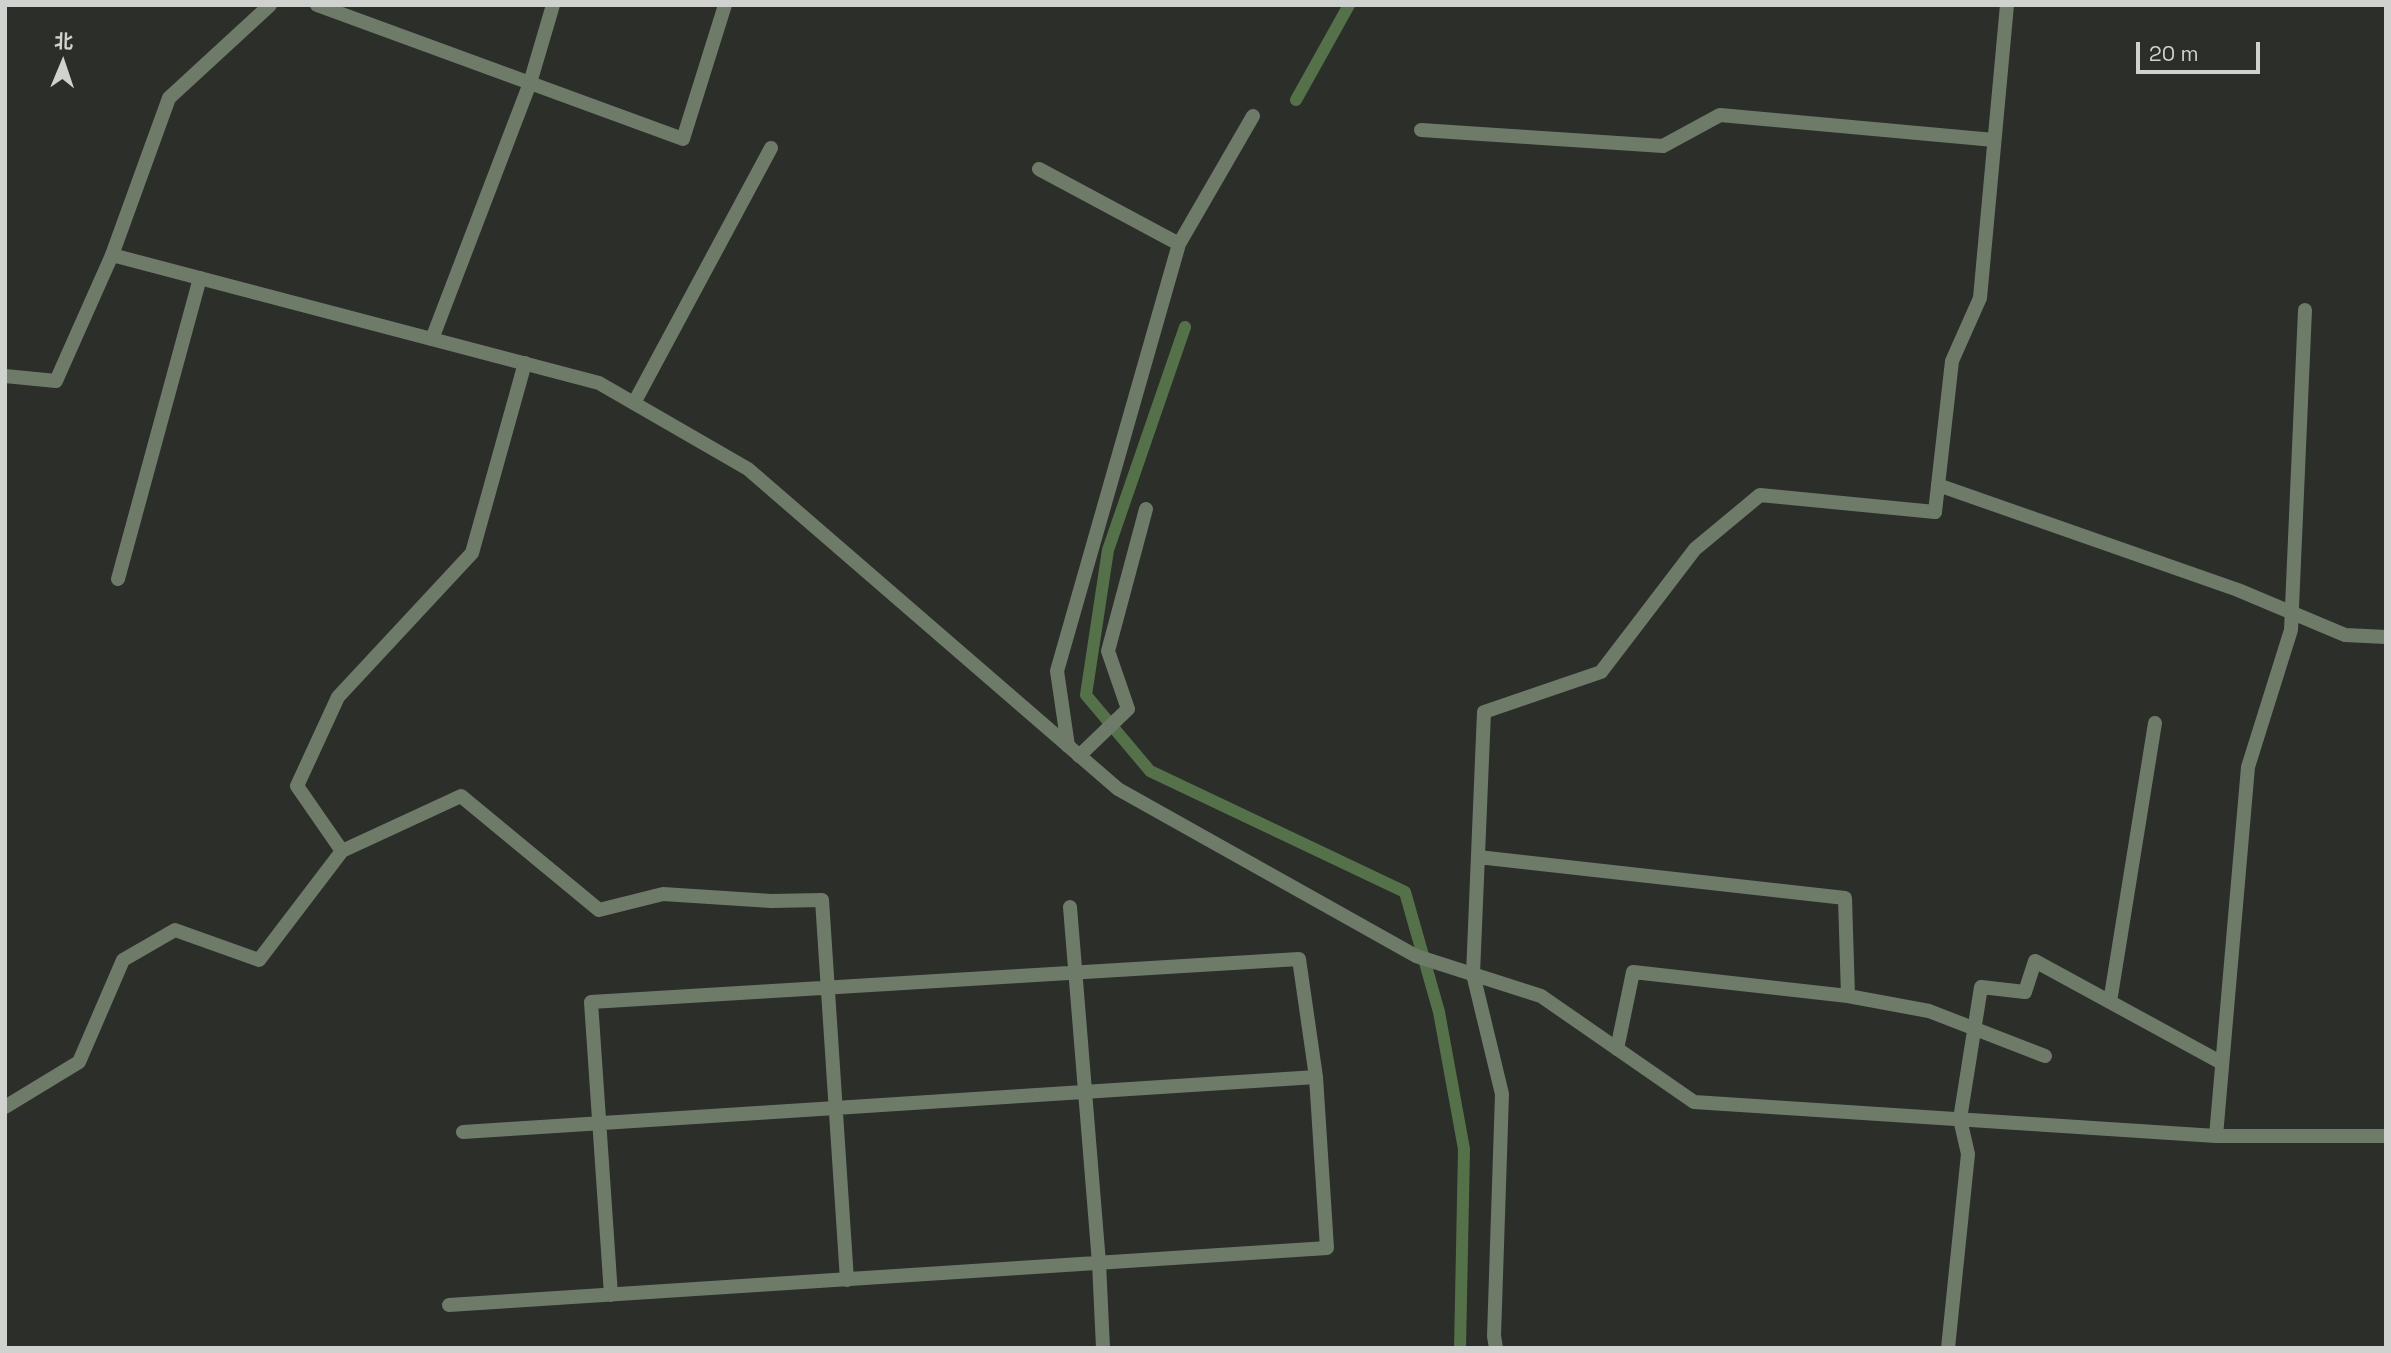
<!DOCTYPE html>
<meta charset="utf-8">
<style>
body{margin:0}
#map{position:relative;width:2391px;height:1353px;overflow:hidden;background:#2b2e29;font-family:"Space Grotesk","Noto Sans SC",sans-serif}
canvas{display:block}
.frame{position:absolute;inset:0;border:7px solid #cfd2ce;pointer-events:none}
.north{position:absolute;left:28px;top:28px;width:70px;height:70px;-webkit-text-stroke:5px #2b2e29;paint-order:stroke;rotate:2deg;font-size:19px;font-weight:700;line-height:28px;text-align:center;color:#cfd2ce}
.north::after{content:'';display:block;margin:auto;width:24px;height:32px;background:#cfd2ce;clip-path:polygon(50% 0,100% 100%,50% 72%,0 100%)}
.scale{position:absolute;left:2136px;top:42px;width:124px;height:32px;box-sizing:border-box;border:4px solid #cfd2ce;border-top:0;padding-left:9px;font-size:21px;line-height:24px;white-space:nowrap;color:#cfd2ce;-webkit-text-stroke:5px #2b2e29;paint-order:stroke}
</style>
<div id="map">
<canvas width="2391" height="1353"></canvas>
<div class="frame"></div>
<div class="north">北</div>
<div class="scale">20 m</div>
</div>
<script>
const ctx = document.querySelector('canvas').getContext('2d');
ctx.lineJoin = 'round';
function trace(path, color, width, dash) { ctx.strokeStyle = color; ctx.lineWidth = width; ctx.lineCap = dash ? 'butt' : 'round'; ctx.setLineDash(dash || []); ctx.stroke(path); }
const stream = new Path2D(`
 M1296,100L1349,5
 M1185,327L1108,550L1086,695L1150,771L1405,892L1439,1012L1464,1149L1460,1348`);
const service = new Path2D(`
 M317,5L683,139L725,5
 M1039,169L1179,244
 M112,255L169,98L270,5
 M432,339L530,83L553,5
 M525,363L472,553L338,697L297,786L342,851L461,796L599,910L663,894L771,901L822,900L847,1280
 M634,403L771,148
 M1938,485L2238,590L2345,635L2386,637
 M118,579L200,278
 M1068,746L1057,671L1179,244L1253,116
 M1079,756L1128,709L1108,651L1146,509
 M1478,857L1845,898L1848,996
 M1070,907L1099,1263
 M2110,1002L2155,723
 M1617,1049L1633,972L1848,996L1929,1011L2045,1056
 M5,1107L79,1062L123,960L175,930L259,960L342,851
 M2216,1136L2248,767L2291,630L2305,310
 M611,1295L591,1002L1299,959L1316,1077
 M449,1305L1327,1248L1316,1077L463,1132
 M1496,1348L1494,1336L1502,1094L1473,974L1484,712L1601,672L1695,549L1760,495L1935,512
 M1948,1348L1968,1154L1960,1119L1981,987L2025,992L2035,961L2222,1063`);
const minor = new Path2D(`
 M1421,130L1663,146L1720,115L1994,140
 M5,376L56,381L112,255L599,383L748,469L1118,789L1416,956L1541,996L1694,1102L2216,1136H2386
 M1935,512L1952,361L1980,298L2007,5
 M1099,1263L1103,1348`);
trace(stream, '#557149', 12);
trace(service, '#6f7b69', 14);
trace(minor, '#6f7b69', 14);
</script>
